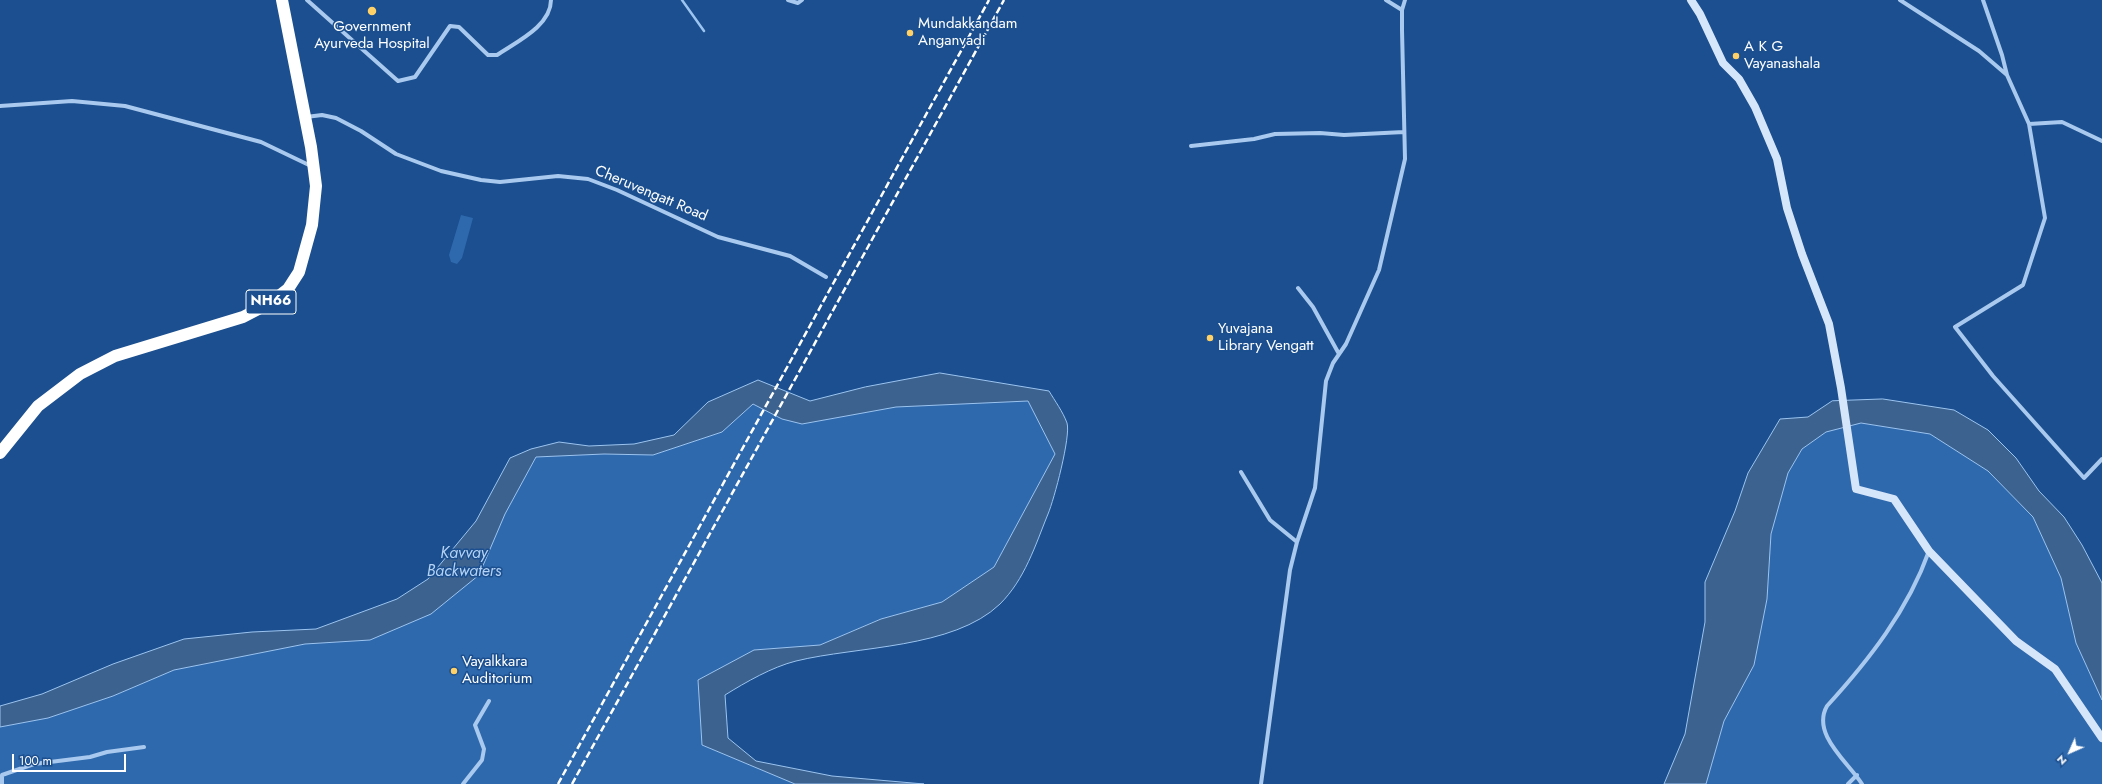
<!DOCTYPE html>
<style>
body{margin:0}
#map{position:relative;width:2102px;height:784px;overflow:hidden;background:#1b4f8f;font-family:Jost,sans-serif}
canvas{display:block}
.north{position:absolute;left:2050px;top:732px;width:40px;height:40px;-webkit-text-stroke:3px #1b4f8f;paint-order:stroke;rotate:225deg;font-size:11px;font-weight:700;line-height:16px;text-align:center;color:#fff}
.north::after{content:'';display:block;margin:auto;width:14px;height:18px;background:#fff;clip-path:polygon(50% 0,100% 100%,50% 72%,0 100%)}
.scale{position:absolute;left:12px;top:754px;width:114px;height:18px;box-sizing:border-box;border:2px solid #fff;border-top:0;padding-left:5px;font-size:12px;line-height:14px;white-space:nowrap;color:#fff;-webkit-text-stroke:3px #1b4f8f;paint-order:stroke}
</style>
<div id="map">
<canvas width="2102" height="784"></canvas>
<div class="north">N</div>
<div class="scale">100 m</div>
</div>
<script>
const ctx = document.querySelector('canvas').getContext('2d');
ctx.lineJoin = 'round';
function paint(path, color) { ctx.fillStyle = color; ctx.fill(path, 'evenodd'); }
function trace(path, color, width, dash) { ctx.strokeStyle = color; ctx.lineWidth = width; ctx.lineCap = dash ? 'butt' : 'round'; ctx.setLineDash(dash || []); ctx.stroke(path); }
function write(font, color, halo, rows, align = 'center') {
  ctx.font = font + ' Jost,sans-serif'; ctx.lineWidth = 3; ctx.setLineDash([]); ctx.textBaseline = 'middle'; ctx.strokeStyle = halo; ctx.fillStyle = color; for (const [text, x, y, turn = 0] of rows) {
    ctx.save(); ctx.translate(x, y); ctx.rotate((+turn || 0) * Math.PI / 180); ctx.textAlign = isNaN(turn) ? turn : align; if (halo) ctx.strokeText(text, 0, 0); ctx.fillText(text, 0, 0); ctx.restore();
  }
}
const green = new Path2D(`
 M461,215L473,218L462,258L457,264L451,262L449,255Z
 M1028,401L1055,454L994,567L942,602L880,619L820,645L754,650L698,680L702,745L795,784H0V727L48,718L113,696L174,670L305,644L370,640L505,514L536,457L604,454L653,455L722,432L753,404L782,419L802,424L896,407Z
 M1860,423L1930,434L1988,471L2033,517L2061,578L2076,643L2102,700V784H1706L1724,721L1754,665L1767,599L1771,534L1788,473L1802,449L1826,432Z`);
const water = new Path2D(`
 M940,373L1049,391C1055,401 1063,412 1067,423C1071,436 1054,500 1048,514C1035,546 1025,579 1000,604C953,649 857,646 796,661C772,667 746,682 725,695L728,738L756,761L832,776L924,784H795L702,745L698,680L754,650L820,645L881,619L942,602L994,567L1055,454L1028,401L896,407L802,424L782,419L753,404L722,432L653,455L604,454L536,457L505,514L479,575L431,614L370,640L305,644L174,670L113,696L48,718L0,727V706L42,694L113,664L184,639L252,632L316,629L397,599L428,579L476,521L510,458L531,449L559,442L589,446L634,444L674,435L708,402L758,380L810,401L865,387Z
 M1883,399L1954,410L1988,430L2016,458L2039,491L2064,517L2082,545L2102,583V700L2076,643L2061,578L2033,517L1988,471L1930,434L1861,423L1826,432L1802,449L1788,473L1771,534L1767,599L1754,665L1724,721L1706,784H1664L1685,734L1705,622V582L1735,511L1748,473L1780,419L1808,417L1832,401Z`);
const stream = new Path2D(`
 M682,0L704,31`);
const street = new Path2D(`
 M307,0L398,81L415,77L450,26L459,27L488,55H497C516,42 551,26 551,0
 M788,0L798,3L802,0
 M1386,0L1402,10
 M1900,0L1979,51L2007,75
 M1983,0L2002,55L2007,75L2029,124L2045,218L2023,285L1955,327L1993,376L2084,478L2102,459
 M0,106L72,101L125,106L261,142L311,166
 M306,117L322,115L336,118L361,131L396,154L441,171L481,180L500,182L558,176L588,179L617,190L718,237L790,256L826,277
 M2029,124L2062,122L2102,141
 M1191,146L1254,139L1275,134L1320,133L1344,135L1404,132
 M1298,288L1313,307L1339,354
 M1241,472L1270,520L1297,542L1290,570L1261,784
 M1297,542L1315,488L1326,381L1333,363L1346,344L1379,270L1405,159L1402,30V10L1405,0
 M2,784V775L34,764L90,757L107,752L144,747
 M463,784L482,760L484,749L475,725L489,701
 M1848,784L1857,775
 M1862,784C1848,762 1811,734 1827,706C1869,660 1908,610 1929,551`);
const secondary = new Path2D(`
 M1691,0L1700,14L1723,63L1739,79L1755,107L1777,159L1787,208L1802,254L1829,324L1841,388L1856,489L1894,499L1929,551L2016,641L2055,669L2102,738`);
const highway = new Path2D(`
 M0,453L38,406L80,374L115,356L243,317L270,303L288,289L299,272L312,225L316,186L311,147L282,0`);
const rail = new Path2D(`
 M558,784L989,0
 M572,784L1004,0`);
const markers = [
 [372,11,5,"#ffd166"],
 [910,33,4,"#ffd166"],
 [1736,56,4,"#ffd166"],
 [1210,338,4,"#ffd166"],
 [454,671,4,"#ffd166"]
];
const shields = [
 [271,302,50]
];
const shieldNames = [
 ["NH66",271,302]
];
const poiNames = [
 ["Mundakkandam",918,24],
 ["Anganvadi",918,41],
 ["Government",372,27,"center"],
 ["Ayurveda Hospital",372,44,"center"],
 ["A K G",1744,47],
 ["Vayanashala",1744,64],
 ["Yuvajana",1218,329],
 ["Library Vengatt",1218,346],
 ["Vayalkkara",462,662],
 ["Auditorium",462,679]
];
const streetNames = [
 ["Cheruvengatt Road",651,194,23]
];
const waterNames = [
 ["Kavvay",464,554],
 ["Backwaters",464,572]
];
paint(green, '#2e69ad');
paint(water, '#3c6290');
trace(water, '#9cc4f0', 1);
trace(stream, '#9cc4f0', 2.5);
trace(street, '#a9c9ee', 4);
trace(secondary, '#d6e6fa', 8);
trace(highway, '#fff', 12);
trace(rail, '#fff', 2.5, [7, 3]);
for (const [x, y, r, color] of markers) { const dot = new Path2D(); dot.arc(x, y, r, 0, 2 * Math.PI); ctx.fillStyle = color; ctx.fill(dot); trace(dot, '#1b4f8f', 1.5); }
for (const [x, y, w] of shields) { const box = new Path2D(); box.roundRect(x - w / 2, y - 12, w, 24, 3); ctx.fillStyle = '#1b4f8f'; ctx.fill(box); trace(box, '#fff', 1); }
write('bold 14px', '#fff', null, shieldNames);
write('15px', '#fff', '#1b4f8f', poiNames, 'left');
write('15px', '#fff', '#1b4f8f', streetNames);
write('italic 16px', '#b5d3f5', '#1b4f8f', waterNames);
</script>
